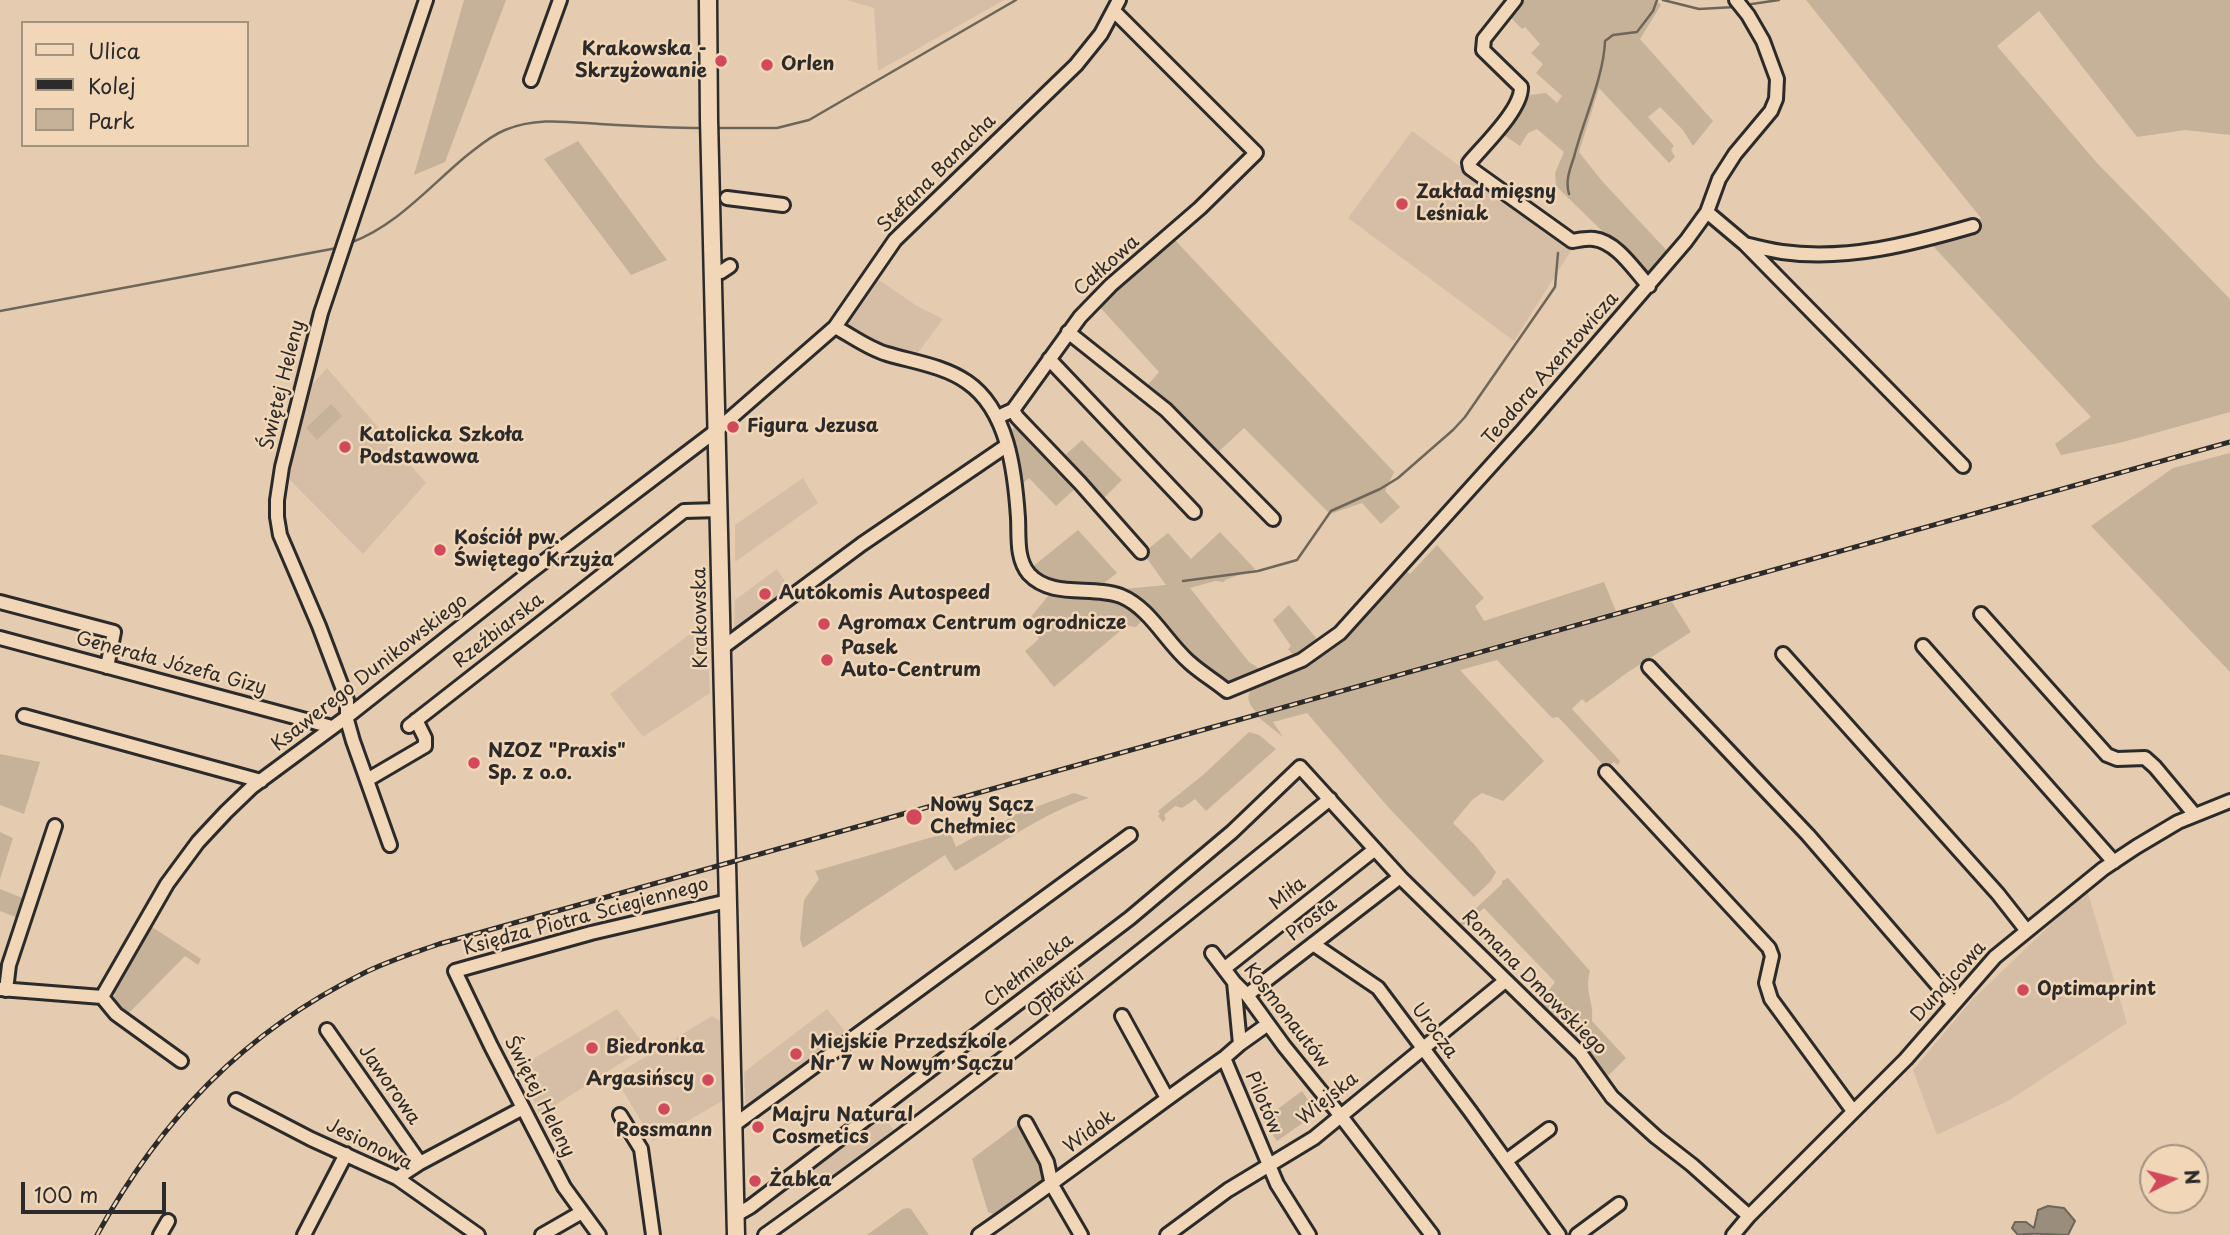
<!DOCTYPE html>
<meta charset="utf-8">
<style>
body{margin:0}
#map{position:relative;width:2230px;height:1235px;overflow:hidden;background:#e5ccb0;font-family:"Playpen Sans",sans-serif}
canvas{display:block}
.legend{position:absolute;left:21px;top:21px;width:228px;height:126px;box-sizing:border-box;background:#f1d6b8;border:2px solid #a29280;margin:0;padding:9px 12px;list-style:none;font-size:21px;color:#2b2b2b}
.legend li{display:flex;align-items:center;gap:14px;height:35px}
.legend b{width:35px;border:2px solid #a29280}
.north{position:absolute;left:2139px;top:1144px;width:70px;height:70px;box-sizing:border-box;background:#f1d6b8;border:2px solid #a29280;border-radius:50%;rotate:84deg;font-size:19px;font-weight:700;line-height:28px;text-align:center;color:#2b2b2b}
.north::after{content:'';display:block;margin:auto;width:24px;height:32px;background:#d1495b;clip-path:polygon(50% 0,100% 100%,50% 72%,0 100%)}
.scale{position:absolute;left:21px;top:1182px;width:145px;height:32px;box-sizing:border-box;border:4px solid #2b2b2b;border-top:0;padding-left:9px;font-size:21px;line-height:24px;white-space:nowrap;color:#2b2b2b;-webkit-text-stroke:5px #f1d6b8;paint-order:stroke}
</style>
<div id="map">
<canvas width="2230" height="1235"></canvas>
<ul class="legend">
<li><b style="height:9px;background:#f1d6b8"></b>Ulica</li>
<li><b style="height:9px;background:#2b2b2b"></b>Kolej</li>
<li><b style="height:19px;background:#c6b199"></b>Park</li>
</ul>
<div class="north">N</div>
<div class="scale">100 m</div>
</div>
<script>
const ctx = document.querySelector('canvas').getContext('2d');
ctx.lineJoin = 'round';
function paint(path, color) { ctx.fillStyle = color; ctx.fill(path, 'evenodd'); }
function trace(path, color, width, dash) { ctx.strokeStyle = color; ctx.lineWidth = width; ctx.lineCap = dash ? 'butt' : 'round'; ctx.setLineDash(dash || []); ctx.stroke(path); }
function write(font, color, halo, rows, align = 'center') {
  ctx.font = font + ' "Playpen Sans",sans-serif'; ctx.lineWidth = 5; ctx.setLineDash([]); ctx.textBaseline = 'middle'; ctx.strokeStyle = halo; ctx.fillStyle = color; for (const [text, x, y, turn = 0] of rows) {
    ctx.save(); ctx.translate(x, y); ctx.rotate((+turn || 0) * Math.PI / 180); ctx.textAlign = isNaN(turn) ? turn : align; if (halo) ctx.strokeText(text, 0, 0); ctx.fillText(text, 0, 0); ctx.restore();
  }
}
const built = new Path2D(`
 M847,0H1004L878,71L874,8Z
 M1412,131L1572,249L1514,341L1348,218Z
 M876,278L917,306L943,319L917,354L890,349L859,336L847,323Z
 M327,368L426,483L363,554L287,477L311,386Z
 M803,478L818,503L735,562V525Z
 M777,569L792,592L734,635L735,600Z
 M706,622L710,693L643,737L610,694Z
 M2087,890L2127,1023L2008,1101L1937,1135L1913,1070L1971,1001Z
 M617,1009L646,1047L540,1115L518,1068Z
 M827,1009L848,1035L746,1111L744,1072Z
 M712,1016L722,1022V1101L653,1141L614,1076Z
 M881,1113L898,1136L816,1194L802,1174Z`);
const green = new Path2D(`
 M464,0H506L445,162L414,175Z
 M1519,0H1655L1661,5L1640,39L1713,121L1693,146L1683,130L1660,107L1648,117L1674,146L1671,150L1675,157L1669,163L1599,88L1579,152L1602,181L1669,253L1653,274H1646L1556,186L1555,173L1564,152L1537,129L1528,133L1520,146L1498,131L1530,95L1546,93L1557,103L1562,96L1536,73L1543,64L1531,53L1540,44L1525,27L1522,29L1508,15Z
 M1806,0H2230V135L2185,130L2137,137L2039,11L1997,46L2097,163L2230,299V412L2123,442L2061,455L2055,444L2091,417L1933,246L1981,218Z
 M578,141L667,260L631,275L544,159Z
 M1173,238L1394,472L1385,491L1400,507L1381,524L1362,503L1330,514L1244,428L1214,456L1146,387L1159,372L1098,305Z
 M331,404L342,416L317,440L306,428Z
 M1018,421L1078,486L1056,506L1029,478L1022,484L1012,430Z
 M1082,440L1122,480L1101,501L1062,458Z
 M2230,453V672L2091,526L2173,468Z
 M1078,530L1117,573L1099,587L1061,585L1044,580L1031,568Z
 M1220,532L1255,569L1225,580L1224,582L1215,581L1190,588L1249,662L1260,669L1287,658H1291C1274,666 1247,682 1230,682C1209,681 1165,626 1148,611C1140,603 1131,598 1124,589L1166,585L1143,553L1168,533L1191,559Z
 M1437,545L1484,598L1475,606L1484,621L1604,582L1616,611L1256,712C1239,694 1254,685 1270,677L1388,590L1406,571L1410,574Z
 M1052,591L1118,599L1145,617L1136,627L1129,626L1120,631L1054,687L1025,651L1039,639L1026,623Z
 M1672,602L1691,632L1628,672L1586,703L1582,699L1572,709L1620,761L1618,765L1614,762L1611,764V773L1558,717L1552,718L1497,660L1460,670L1544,761L1503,801L1482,793L1472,800L1453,823L1474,844L1496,872L1490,882L1474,897L1389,808L1307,713L1273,722L1283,737L1258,717L1625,613Z
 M1289,605L1320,643L1296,658L1288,649L1291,646L1273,620Z
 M1249,732L1259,735L1276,749L1206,811L1195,799L1182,808L1175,806L1164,815L1166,819L1163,822L1158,816L1160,814L1158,811L1203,775Z
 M0,754L40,762L24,814L0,805Z
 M1074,793L1089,798C1045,812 996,847 955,871L945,855L803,948L800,939L804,900L819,879L815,871L950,832L956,847L1019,813Z
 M0,832L13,838L0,879Z
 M1508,878L1590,971C1584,993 1594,999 1592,1021L1626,1058L1605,1079L1583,1048L1540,1003L1555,982L1484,908L1461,927L1459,924L1502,884V881Z
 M0,889L25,899L18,918L0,911Z
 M149,925L201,959L198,965L185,956L126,1016L114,1005C113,977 136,949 149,925Z
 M1302,1091L1317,1113L1277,1141L1263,1120Z
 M1020,1123L1048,1176L1045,1184L999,1217L988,1212L972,1159Z
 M908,1208L911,1209L929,1235H867L903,1209Z`);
const water = new Path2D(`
 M2048,1206L2064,1208L2075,1221L2068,1235C2051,1235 2034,1232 2018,1235L2012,1228L2015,1222H2026L2034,1228L2038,1210Z`);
const stream = new Path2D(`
 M1663,0L1699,9L1735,7
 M1745,5L1779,0
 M716,128H777L809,120L1016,0
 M1569,194C1565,181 1570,169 1574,157C1583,121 1604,76 1605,41L1613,35L1637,32L1653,11L1657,0
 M350,243C396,226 428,188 465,157C478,147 490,136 505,130C536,117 568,122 600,124C634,126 668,128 702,128
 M0,311L337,248
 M1183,581L1258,571L1297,560L1331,511L1380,489L1398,478L1453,430L1465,417L1544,303L1555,287L1558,253`);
const minor = new Path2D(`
 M1515,0L1484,39L1483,50L1521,87C1522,109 1484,145 1469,163L1470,168L1572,241C1579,240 1587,238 1594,239C1617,242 1634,270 1649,286
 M531,80L560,0
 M727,198L783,205
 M1707,212L1745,244L1963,466
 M1745,244C1757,247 1769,250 1782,252C1847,261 1911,244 1973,226
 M721,272L730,266
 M835,327C852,336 869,349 887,354C914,362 944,366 967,382C1008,410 1015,472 1018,518C1019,536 1016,559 1029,574C1052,599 1092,585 1121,596C1150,608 1166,642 1189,662C1201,673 1215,681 1227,691L1302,660L1340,633L1524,429L1686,241L1707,212L1719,179L1735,154L1771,111L1776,99L1777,79L1763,41L1748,15L1736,0
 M1068,332L1166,410L1273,519
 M1049,359L1194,512
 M1013,410L1017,417L1080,483L1141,552
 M998,417L1013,410L1080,317L1111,285L1200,208L1256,153L1114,11
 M0,602L114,632L107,667
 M1981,614L2107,755L2117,759L2145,758L2155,767L2195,815
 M0,638L332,727
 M1923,646L2114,862
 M722,648L862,544L1006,446
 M1783,654L1998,894L2027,931
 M1649,667L1808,835L1954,1004
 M24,716L261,781
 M409,726L684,511L719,510
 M1606,772L1769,948L1772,956L1766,983L1771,999L1853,1111
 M367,780L425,746V738L416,720
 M390,845L353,741L347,720V700L319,626L280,535L277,517V500L282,467L321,313L426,0
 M1313,944L1378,988L1470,1111L1559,1235
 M1212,953L1234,982L1247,995L1284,1046L1340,1115L1432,1235
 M1225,968L1374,850
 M1234,982L1240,1044L1224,1058L1277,1184L1309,1235
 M0,989L102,997L116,1014L181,1061
 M6,990L9,965L55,826
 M1247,995L1400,877
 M102,997L167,884L198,842L226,812L252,787L348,716L525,576L717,430L835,327L895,240L1076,65L1101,34L1119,0
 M1122,1016L1167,1098
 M327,1030L420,1163L523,1108
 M1240,1044L1268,1024
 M236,1100L311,1139L397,1178L478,1235
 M620,1115L641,1149L653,1235
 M1026,1123L1047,1162L1052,1185L1081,1235
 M734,1125L1130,835
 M1506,1161L1549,1129
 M397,1178L420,1163
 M736,1215L750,1207L1130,918L1232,832L1300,767L1402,879L1581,1054L1612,1097L1656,1137L1692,1165L1749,1216
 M160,1235L168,1221
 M304,1235L346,1154
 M542,1235L582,1212
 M599,1235L564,1187L491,1046L455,971L591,933L728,901
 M765,1235C959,1097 1145,949 1330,799
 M979,1235C1062,1178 1141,1116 1224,1058
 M1167,1235L1228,1190L1314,1138L1505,981
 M1577,1235L1619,1204
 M1733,1235L1749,1216L1906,1059L1995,957L2103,869L2136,847L2178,822L2230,801`);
const major = new Path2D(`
 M708,0L709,119L736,1235`);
const rail = new Path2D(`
 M97,1235C161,1119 244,1032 364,973C388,961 414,953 439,944L2230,442`);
const markers = [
 [721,61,7,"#d1495b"],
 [767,65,7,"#d1495b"],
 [1402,204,7,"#d1495b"],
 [733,427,7,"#d1495b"],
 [345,447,7,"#d1495b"],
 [440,550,7,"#d1495b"],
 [765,594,7,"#d1495b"],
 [824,624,7,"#d1495b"],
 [827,660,7,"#d1495b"],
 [474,763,7,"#d1495b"],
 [914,817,9,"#d1495b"],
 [2023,990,7,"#d1495b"],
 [592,1048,7,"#d1495b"],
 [796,1054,7,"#d1495b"],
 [708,1080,7,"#d1495b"],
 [664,1109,7,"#d1495b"],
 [758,1127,7,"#d1495b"],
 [755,1181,7,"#d1495b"]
];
const poiNames = [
 ["Krakowska -",707,50,"right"],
 ["Skrzyżowanie",707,72,"right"],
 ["Orlen",781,65],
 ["Zakład mięsny",1416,193],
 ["Leśniak",1416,215],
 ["Figura Jezusa",747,427],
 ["Katolicka Szkoła",359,436],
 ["Podstawowa",359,458],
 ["Kościół pw.",454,539],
 ["Świętego Krzyża",454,561],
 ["Autokomis Autospeed",779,594],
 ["Agromax Centrum ogrodnicze",838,624],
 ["Pasek",841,649],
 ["Auto-Centrum",841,671],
 ["NZOZ \"Praxis\"",488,752],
 ["Sp. z o.o.",488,774],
 ["Nowy Sącz",930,806],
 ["Chełmiec",930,828],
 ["Optimaprint",2037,990],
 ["Miejskie Przedszkole",810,1043],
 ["Nr 7 w Nowym Sączu",810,1065],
 ["Biedronka",606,1048],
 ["Argasińscy",694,1080,"right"],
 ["Majru Natural",772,1116],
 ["Cosmetics",772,1138],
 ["Rossmann",664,1131,"center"],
 ["Żabka",769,1181]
];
const streetNames = [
 ["Stefana Banacha",937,174,-45],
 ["Całkowa",1107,266,-42],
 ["Teodora Axentowicza",1551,369,-49],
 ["Świętej Heleny",283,385,-76],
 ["Krakowska",701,618,-91],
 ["Rzeźbiarska",499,631,-38],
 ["Generała Józefa Gizy",171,664,15],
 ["Ksawerego Dunikowskiego",370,673,-38],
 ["Miła",1288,894,-38],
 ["Księdza Piotra Ściegiennego",586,917,-15],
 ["Prosta",1312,920,-38],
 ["Chełmiecka",1029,971,-38],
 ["Dunajcowa",1949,982,-48],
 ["Romana Dmowskiego",1534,983,45],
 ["Opłotki",1056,994,-38],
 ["Kosmonautów",1286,1016,52],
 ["Urocza",1434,1031,53],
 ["Jaworowa",389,1085,55],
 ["Świętej Heleny",539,1097,63],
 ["Wiejska",1328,1099,-39],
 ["Pilotów",1263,1103,67],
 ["Widok",1090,1132,-37],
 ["Jesionowa",369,1145,26]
];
paint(built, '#d5bea5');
paint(green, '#c6b199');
paint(water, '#9b8d7b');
trace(water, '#6e665b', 2);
trace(stream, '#6e665b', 2.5);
trace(minor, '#2b2b2b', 18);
trace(major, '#2b2b2b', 21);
trace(minor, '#f1d6b8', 12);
trace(major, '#f1d6b8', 16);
trace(rail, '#2b2b2b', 5);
trace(rail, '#f1d6b8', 2.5, [8]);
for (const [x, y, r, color] of markers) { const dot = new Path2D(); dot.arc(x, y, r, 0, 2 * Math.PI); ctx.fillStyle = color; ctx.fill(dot); trace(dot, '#f1d6b8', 2.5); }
write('bold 19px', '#2b2b2b', '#f1d6b8', poiNames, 'left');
write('19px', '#2b2b2b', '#f1d6b8', streetNames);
</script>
